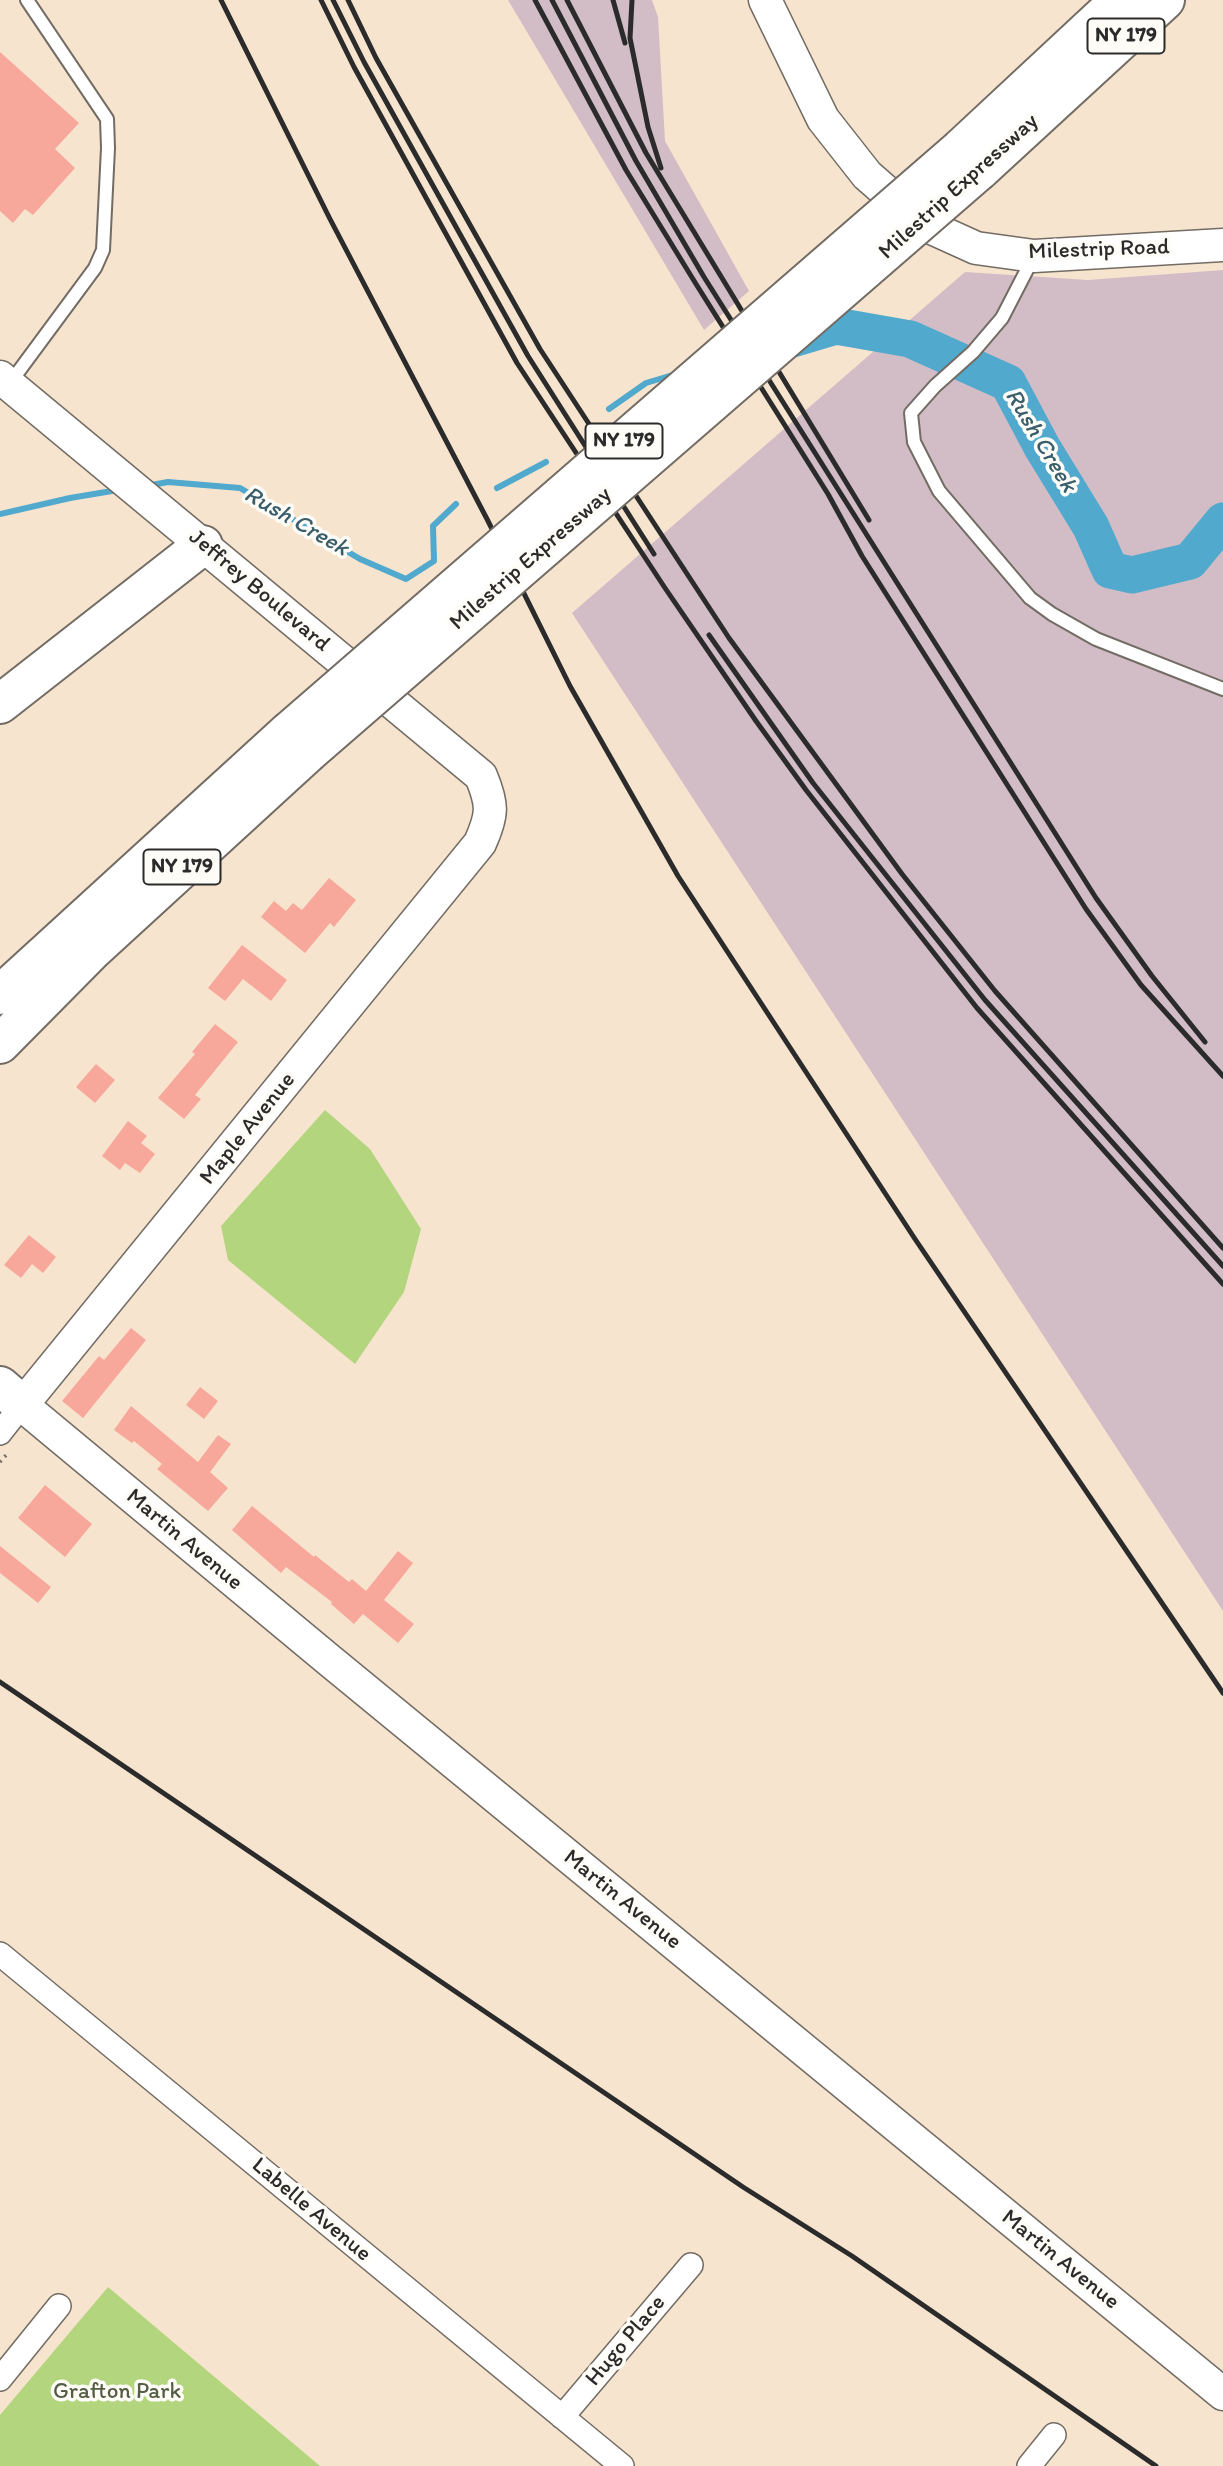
<!DOCTYPE html>
<style>
body{margin:0}
canvas{display:block;background:#f7e4ce}
</style>
<canvas width="1223" height="2466"></canvas>
<script>
const ctx = document.querySelector('canvas').getContext('2d');
ctx.lineJoin = 'round';
function paint(path, color) { ctx.fillStyle = color; ctx.fill(path, 'evenodd'); }
function trace(path, color, width, dash) { ctx.strokeStyle = color; ctx.lineWidth = width; ctx.lineCap = dash ? 'butt' : 'round'; ctx.setLineDash(dash || []); ctx.stroke(path); }
function write(font, color, halo, rows, align = 'center') {
  ctx.font = font + ' Itim,sans-serif'; ctx.lineWidth = 7; ctx.setLineDash([]); ctx.textBaseline = 'middle'; ctx.strokeStyle = halo; ctx.fillStyle = color; for (const [text, x, y, turn = 0] of rows) {
    ctx.save(); ctx.translate(x, y); ctx.rotate((+turn || 0) * Math.PI / 180); ctx.textAlign = isNaN(turn) ? turn : align; if (halo) ctx.strokeText(text, 0, 0); ctx.fillText(text, 0, 0); ctx.restore();
  }
}
const industrial = new Path2D(`
 M508,0H652L658,17L665,141L749,291L704,330Z
 M1223,270V1611L572,613L965,272L1088,280Z`);
const green = new Path2D(`
 M325,1110L370,1149L421,1229L404,1292L355,1364L228,1260L221,1226Z
 M108,2287L320,2466H0V2415Z`);
const stream = new Path2D(`
 M609,409L646,383L676,374
 M146,486L168,482L240,488L360,559L406,579L434,561L433,526L456,504
 M497,488L546,462
 M0,514L70,498L118,490`);
const river = new Path2D(`
 M789,340L836,326L910,339L1008,383L1042,447L1091,527L1110,570L1132,575L1190,561L1223,521`);
const building = new Path2D(`
 M0,52L79,123L55,149L75,168L33,215L25,209L13,223L0,211Z
 M329,878L356,900L334,927L330,923L305,953L261,917L274,901L286,911L293,903L302,910Z
 M242,945L287,980L271,1001L243,979L225,1001L208,988Z
 M215,1024L238,1042L195,1095L201,1099L184,1119L158,1098L195,1054L192,1052Z
 M96,1064L115,1080L95,1103L76,1087Z
 M128,1121L147,1136L141,1143L155,1154L140,1173L125,1163L120,1170L102,1156Z
 M29,1235L56,1257L43,1273L32,1264L21,1278L4,1265Z
 M131,1328L146,1340L83,1418L62,1401L99,1356L104,1360Z
 M200,1387L218,1401L204,1419L186,1405Z
 M131,1406L198,1462L218,1435L231,1444L210,1472L228,1488L208,1511L157,1469L162,1464L134,1441L132,1443L114,1430Z
 M45,1485L92,1524L65,1557L18,1518Z
 M252,1506L314,1557L315,1555L349,1582L352,1579L366,1591L398,1551L413,1563L384,1600L414,1624L398,1643L363,1614L354,1624L331,1604L332,1602L286,1567L281,1573L232,1530Z
 M0,1546L51,1587L38,1603L0,1573Z`);
const path = new Path2D(`
 M0,1462L8,1453`);
const lane = new Path2D(`
 M1034,256L1002,318L973,352L935,386L911,413L914,442L939,491L1030,598L1052,614L1096,639L1223,689
 M10,383L95,268L103,250L108,148L107,119L27,0`);
const street = new Path2D(`
 M0,1433L22,1405
 M0,1954L622,2466
 M0,2379L59,2306
 M562,2417L691,2265
 M1029,2466L1054,2435`);
const secondary = new Path2D(`
 M765,0L823,119L867,175L923,224L976,248L1034,256L1223,245
 M0,377L481,776C493,805 493,814 480,843L22,1405L329,1660L1223,2394`);
const highway = new Path2D(`
 M960,149L1120,0
 M979,171L1165,0
 M0,704L203,545
 M0,995L288,732
 M0,1044L93,950L307,754
 M0,1386L22,1405`);
const rail = new Path2D(`
 M221,0L330,219L487,519L570,686L678,876L915,1239L1223,1693
 M321,0L354,67L517,363L665,588L756,721L806,790L977,1008L1223,1284
 M333,0L364,62L528,356L654,554
 M348,0L376,58L540,349L729,638L902,874L995,991L1223,1248
 M535,0L626,170L696,284L828,494L862,556L1086,909L1141,985L1223,1076
 M552,0L636,161L704,277L1096,898L1152,976L1205,1042
 M567,0L646,153L869,520
 M613,0L625,43
 M632,0L630,38L648,127L661,168
 M709,635L813,783L985,1000L1223,1266
 M0,1682L743,2187L852,2256L1156,2466`);
const highwayBridge = new Path2D(`
 M288,732L960,149
 M307,754L979,171`);
const shields = [
 [1126,36,77],
 [624,441,77],
 [182,867,77]
];
const shieldNames = [
 ["NY 179",1126,36],
 ["NY 179",624,441],
 ["NY 179",182,867]
];
const streetNames = [
 ["Milestrip Expressway",959,187,-42],
 ["Milestrip Road",1099,250,-2],
 ["Milestrip Expressway",531,559,-41],
 ["Jeffrey Boulevard",259,591,40],
 ["Maple Avenue",248,1129,-51],
 ["Martin Avenue",184,1540,40],
 ["Martin Avenue",622,1900,39],
 ["Labelle Avenue",311,2210,40],
 ["Martin Avenue",1060,2260,39],
 ["Hugo Place",626,2341,-50]
];
const parkNames = [
 ["Grafton Park",117,2392]
];
const waterNames = [
 ["Rush Creek",1040,441,59],
 ["Rush Creek",296,522,30]
];
paint(industrial, '#d2bdc6');
paint(green, '#b3d57e');
trace(stream, '#51a9ce', 6);
trace(river, '#51a9ce', 37);
paint(building, '#f7a89b');
trace(lane, '#726c64', 16);
trace(street, '#726c64', 26);
trace(secondary, '#726c64', 35);
trace(highway, '#726c64', 42);
trace(path, '#726c64', 3.5, [2, 5]);
trace(lane, '#fff', 12);
trace(street, '#fff', 23);
trace(secondary, '#fff', 32);
trace(highway, '#fff', 38);
trace(rail, '#2b2b2b', 5);
trace(highwayBridge, '#726c64', 42, []);
trace(highwayBridge, '#fff', 38);
for (const [x, y, w] of shields) { const box = new Path2D(); box.roundRect(x - w / 2, y - 17.5, w, 35, 5); ctx.fillStyle = '#fdfcf7'; ctx.fill(box); trace(box, '#2b2b2b', 2); }
write('bold 21px', '#2b2b2b', null, shieldNames);
write('23px', '#2b2b2b', '#fdfcf7', streetNames);
write('23px', '#545e44', '#fdfcf7', parkNames);
write('italic 24px', '#3a5d6c', '#fdfcf7', waterNames);
</script>
